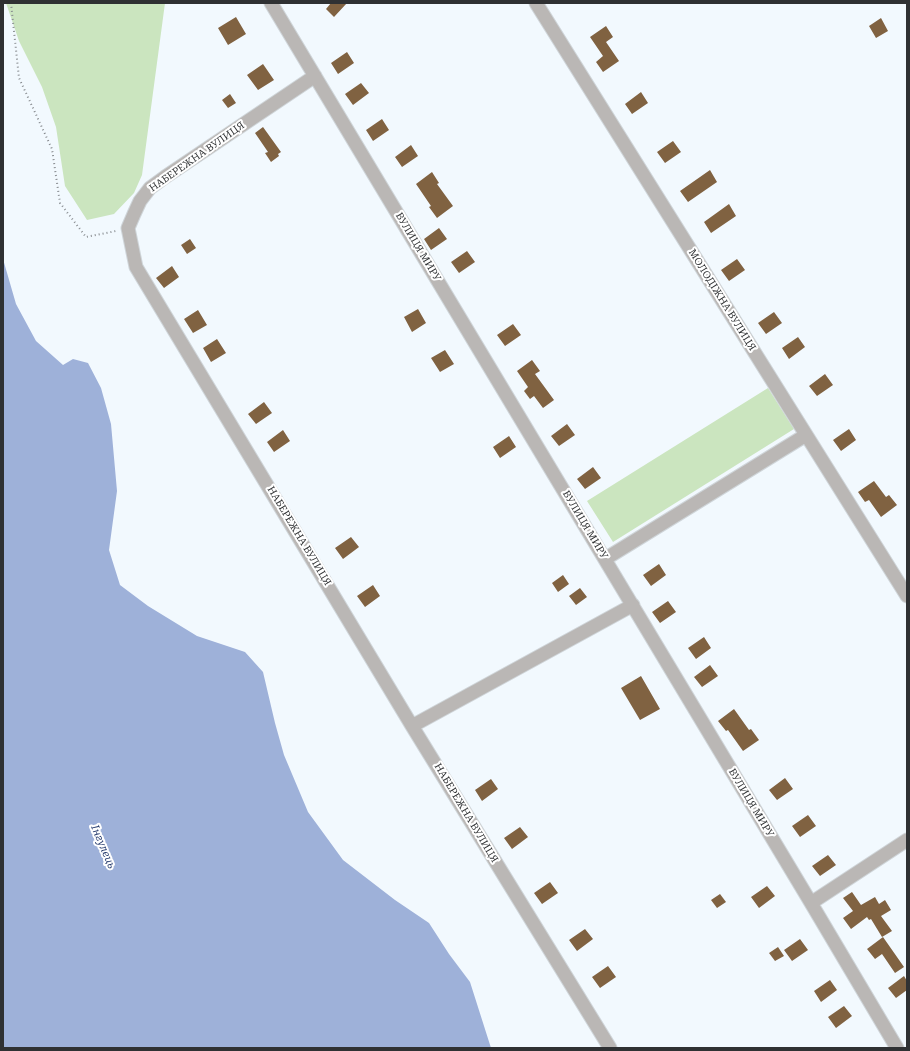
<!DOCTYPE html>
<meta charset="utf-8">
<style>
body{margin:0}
#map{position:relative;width:910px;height:1051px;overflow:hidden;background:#f2f9fe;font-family:"Roboto Serif",serif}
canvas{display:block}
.frame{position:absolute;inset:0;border:4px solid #2f3133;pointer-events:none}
</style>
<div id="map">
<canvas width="910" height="1051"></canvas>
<div class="frame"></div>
</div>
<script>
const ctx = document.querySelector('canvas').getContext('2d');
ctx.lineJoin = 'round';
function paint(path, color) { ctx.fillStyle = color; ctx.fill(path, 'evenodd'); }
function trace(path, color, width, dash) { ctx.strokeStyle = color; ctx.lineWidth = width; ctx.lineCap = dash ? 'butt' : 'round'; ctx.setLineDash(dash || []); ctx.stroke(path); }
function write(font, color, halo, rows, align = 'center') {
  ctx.font = font + ' "Roboto Serif",serif'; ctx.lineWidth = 4; ctx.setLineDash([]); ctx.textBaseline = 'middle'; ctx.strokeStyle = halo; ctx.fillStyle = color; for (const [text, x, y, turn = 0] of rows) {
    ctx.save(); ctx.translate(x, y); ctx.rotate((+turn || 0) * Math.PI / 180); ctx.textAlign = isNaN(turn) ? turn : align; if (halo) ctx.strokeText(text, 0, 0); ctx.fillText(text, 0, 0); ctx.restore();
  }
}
const green = new Path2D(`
 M6,3H165L142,175L134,193L114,214L87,220L65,186L56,127L42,87L19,41Z
 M768,388L794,429L613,542L587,501Z`);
const water = new Path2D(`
 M3,259L16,304L36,341L63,365L73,359L88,363L101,388L111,424L117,491L109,550L120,585L148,606L197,636L245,652L263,672L275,723L284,755L308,812L343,860L395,900L429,923L449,954L470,982L491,1048H3Z`);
const building = new Path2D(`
 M331,3H347L334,17L326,9Z
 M236,17L246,34L228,45L218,28Z
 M881,18L888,31L876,38L869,26Z
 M606,26L613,37L606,42L619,61L603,72L596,62L603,56L590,37Z
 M347,52L354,63L338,74L331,63Z
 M263,64L274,80L258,90L247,75Z
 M361,83L369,93L353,105L345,94Z
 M641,92L648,103L632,114L625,104Z
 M230,94L236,103L228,108L222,100Z
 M382,119L389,130L373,141L366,130Z
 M263,127L281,152L278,154L279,156L271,162L265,153L268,152L255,133Z
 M673,141L681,152L665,163L657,152Z
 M411,145L418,156L402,167L395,157Z
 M710,170L717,182L688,202L680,191Z
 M432,172L439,183L437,184L453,206L437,218L429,207L431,206L416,184Z
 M729,204L736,216L711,233L704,222Z
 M439,228L447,239L431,250L424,239Z
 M190,239L196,248L187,254L181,245Z
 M467,251L475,262L459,273L451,262Z
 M737,259L745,270L729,281L721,270Z
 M172,266L179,277L164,288L156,278Z
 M418,309L426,323L412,332L404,317Z
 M198,310L207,325L193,333L184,319Z
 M774,312L782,323L766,334L758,323Z
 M513,324L521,335L505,346L497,335Z
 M798,337L805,347L789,359L782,348Z
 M217,339L226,353L211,362L203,348Z
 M445,350L454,364L440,372L431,358Z
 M532,360L540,371L535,374L554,400L543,408L534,396L530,399L524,391L528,387L517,371Z
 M825,374L833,385L817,396L809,386Z
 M264,402L272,413L256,424L248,414Z
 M567,424L575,435L559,446L551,436Z
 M849,429L856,440L841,451L833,440Z
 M283,430L290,441L274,452L267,442Z
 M509,436L516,447L500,458L493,447Z
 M593,467L601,478L585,489L577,479Z
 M874,481L886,497L889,495L897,505L881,517L869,500L865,502L858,492Z
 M351,537L359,547L343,559L335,548Z
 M659,564L666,575L651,586L643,575Z
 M563,575L569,584L558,592L552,583Z
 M373,585L380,596L365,607L357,596Z
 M580,588L587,597L576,605L569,596Z
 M668,601L676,612L660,623L652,612Z
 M704,637L711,648L696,659L688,648Z
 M710,665L718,676L702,687L694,677Z
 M641,676L660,709L640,720L621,688Z
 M734,709L749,730L751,729L759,740L743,751L728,730L726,731L718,721Z
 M785,778L793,789L777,800L769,790Z
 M491,779L498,789L482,801L475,790Z
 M808,815L816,826L800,837L792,826Z
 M520,827L528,837L512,849L504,838Z
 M828,855L836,865L820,876L812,866Z
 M550,882L558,893L542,904L534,893Z
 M767,886L775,896L759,908L751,897Z
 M852,892L861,905L875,897L879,904L885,900L891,910L881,916L892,931L882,937L871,919L869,920L867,917L851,929L843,918L853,911L843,898Z
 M720,894L726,902L717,908L711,900Z
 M585,929L593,939L577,951L569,940Z
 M883,937L904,967L895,973L882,954L875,959L867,949Z
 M800,939L808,950L792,961L784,950Z
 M778,947L784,956L775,961L769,953Z
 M608,966L616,977L600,988L592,977Z
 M904,976L907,981V990L896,998L888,988Z
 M830,980L837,990L821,1002L814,991Z
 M844,1006L852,1016L836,1028L828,1017Z`);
const path = new Path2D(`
 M11,3L19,78L52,149L60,203L86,237L116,231`);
const minor = new Path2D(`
 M271,3L811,903L897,1048
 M536,3L907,596
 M315,76L165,177L150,188L140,201L134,214L128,228L136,267L412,726L610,1048
 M605,559L806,435
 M412,726L633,605
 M811,903L907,840`);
const streetNames = [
 ["НАБЕРЕЖНА ВУЛИЦЯ",197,157,-35],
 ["ВУЛИЦЯ МИРУ",418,247,59],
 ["МОЛОДІЖНА ВУЛИЦЯ",722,300,58],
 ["ВУЛИЦЯ МИРУ",585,525,59],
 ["НАБЕРЕЖНА ВУЛИЦЯ",299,536,59],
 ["ВУЛИЦЯ МИРУ",751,803,59],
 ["НАБЕРЕЖНА ВУЛИЦЯ",466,813,59]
];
const waterNames = [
 ["Інгулець",103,847,67]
];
paint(green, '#cbe5bf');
paint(water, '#9eb1d9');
paint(building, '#806241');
trace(minor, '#cfd5d9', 15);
trace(path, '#878b8f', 2, [1, 3]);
trace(minor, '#bab7b5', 13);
write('10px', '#2f3133', '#fff', streetNames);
write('italic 11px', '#273c6e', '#fff', waterNames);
</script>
